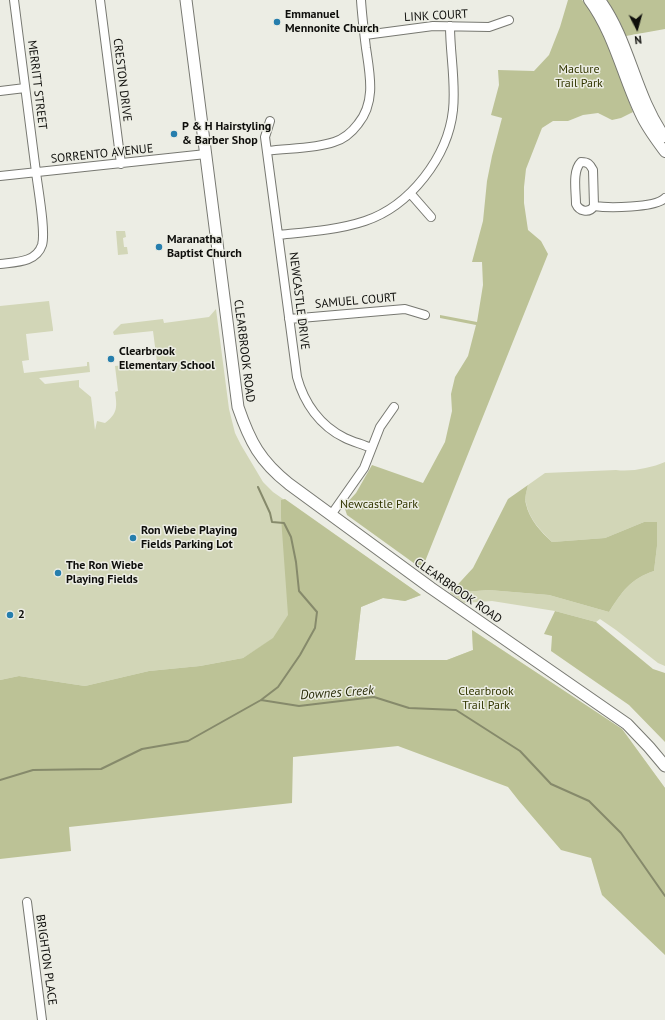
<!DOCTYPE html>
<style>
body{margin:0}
#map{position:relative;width:665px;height:1020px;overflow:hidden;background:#ecede4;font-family:"PT Sans",sans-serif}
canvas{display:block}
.north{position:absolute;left:617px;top:8px;width:40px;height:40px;-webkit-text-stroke:3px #ecede4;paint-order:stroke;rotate:174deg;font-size:11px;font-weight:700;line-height:16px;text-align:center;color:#0e0e0b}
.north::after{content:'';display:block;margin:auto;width:14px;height:18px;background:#0e0e0b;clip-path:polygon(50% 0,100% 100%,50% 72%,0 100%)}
</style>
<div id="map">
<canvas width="665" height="1020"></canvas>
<div class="north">N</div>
</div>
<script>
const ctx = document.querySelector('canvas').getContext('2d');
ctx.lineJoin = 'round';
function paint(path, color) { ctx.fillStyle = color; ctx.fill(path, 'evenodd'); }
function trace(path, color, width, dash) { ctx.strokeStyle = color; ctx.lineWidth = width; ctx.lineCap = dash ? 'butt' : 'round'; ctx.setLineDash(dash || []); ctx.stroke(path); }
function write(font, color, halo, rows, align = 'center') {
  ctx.font = font + ' "PT Sans",sans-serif'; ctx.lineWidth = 3; ctx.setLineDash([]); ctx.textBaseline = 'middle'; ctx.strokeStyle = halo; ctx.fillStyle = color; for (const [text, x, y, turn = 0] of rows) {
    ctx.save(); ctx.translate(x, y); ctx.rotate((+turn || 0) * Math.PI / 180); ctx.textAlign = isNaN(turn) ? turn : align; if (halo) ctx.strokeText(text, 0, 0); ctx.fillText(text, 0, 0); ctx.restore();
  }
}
const green = new Path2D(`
 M116,231H125L126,237L123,238L124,247H127L128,254L118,255Z
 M49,301L53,329V331L26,334L29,360L22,361L24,373L87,366V362H89L90,372L39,378L45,384L79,380V387L91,397L95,430L97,421L105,423C118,413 117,407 115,392L118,391L115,366L157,362L153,331L114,335L113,332L121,324L163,319L164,323L209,317L216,309L229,409L235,433L241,445L263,482L273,492L421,595L405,601L383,598L361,607L355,660H447L473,650L472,630L622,729L665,788L517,762L273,639L243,658L200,666L149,671L85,686L19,676L0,680V306Z
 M665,462V666L658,663L616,630L600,619L596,622L555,611L492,601L464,603L450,593L489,590L549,595L609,612C622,592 630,579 654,571L657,546V523L644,522L605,538L552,542C541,531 529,519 526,503C524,498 527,490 528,485L545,473L616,470C631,472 651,468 665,462Z`);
const forest = new Path2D(`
 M568,0H582C605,24 621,80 633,112L621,118L612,120L598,113L583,115L568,121H553L542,128L526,169L524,187V203L528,230L541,241L548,254L422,569L347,515L344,506L356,493L372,465L423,483L445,442L452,411L451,394L455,377L468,356L476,325L440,318V315L477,322L483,285L482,262H472L483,221L487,181L492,156L502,118L491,115L499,85L498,70L534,71L549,55L560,27Z
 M607,0H665V29L626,36L619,20Z
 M528,485C527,490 524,498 526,504C529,519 541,532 552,542L605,538L644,522H657V546L654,571C630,579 622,592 609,612L549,595L489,590L450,593L473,568L508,499Z
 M285,499L421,595L405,601L383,598L361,607L355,660H447L473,650L472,630L622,729L665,788V955L602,895L591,858L561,850L519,801L508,787L398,746L293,757L292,803L69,827L71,851L0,859V680L19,676L85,686L149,671L200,666L243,658L273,638L288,615L281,517V500Z
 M555,611L596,622L653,669L665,673V742L629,705L551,651L552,636L544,634Z`);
const stream = new Path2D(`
 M258,487L270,513L272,522L284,523L291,537L296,562L299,591L317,612L315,628L300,655L278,687L261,700
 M0,780L33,770L101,769L142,749L188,741L261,700L299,706L374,697L409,708L456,710L520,751L551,784L589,801L621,833L665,896`);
const minor = new Path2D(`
 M100,0L121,164
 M365,35L433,26L489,27L509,20
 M0,91L25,88
 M270,121L265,137L297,377C304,403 320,426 345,438C353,442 362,444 371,448
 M267,151C289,148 313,149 334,142C344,139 352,132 358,124C376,102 370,75 366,48C364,32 362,16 361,0
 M581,162C588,162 590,164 593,170L594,206C589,214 579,211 576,204C576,191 572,171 581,162Z
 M0,176L206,154
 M410,193L431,217
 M594,206C608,208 655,208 665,198
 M278,235C307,232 338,230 365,221C410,206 448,157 453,110C456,82 450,54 450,26
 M0,264C15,262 36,263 42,245C46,232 38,189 36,172C29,115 21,58 14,0
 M289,319L405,309L425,315
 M331,515L364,468L380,427L394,407
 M27,902L42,1020`);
const tertiary = new Path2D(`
 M589,0C614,34 622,75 640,113C646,127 656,140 665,152
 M600,0C630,41 635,95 665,137`);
const secondary = new Path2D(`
 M186,0L238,407C250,442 260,461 289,484L431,588L627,724L649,747L665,766`);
const markers = [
 [277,22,4,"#267ead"],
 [174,134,4,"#267ead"],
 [159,247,4,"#267ead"],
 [111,359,4,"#267ead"],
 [133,538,4,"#267ead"],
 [58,573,4,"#267ead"],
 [10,615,4,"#267ead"]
];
const poiNames = [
 ["Emmanuel",285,15],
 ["Mennonite Church",285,29],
 ["P & H Hairstyling",182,127],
 ["& Barber Shop",182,141],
 ["Maranatha",167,240],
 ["Baptist Church",167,254],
 ["Clearbrook",119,352],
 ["Elementary School",119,366],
 ["Ron Wiebe Playing",141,531],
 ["Fields Parking Lot",141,545],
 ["The Ron Wiebe",66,566],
 ["Playing Fields",66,580],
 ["2",18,615]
];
const streetNames = [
 ["LINK COURT",436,16,-3],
 ["CRESTON DRIVE",122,80,83],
 ["MERRITT STREET",37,85,83],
 ["SORRENTO AVENUE",102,154,-6],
 ["NEWCASTLE DRIVE",299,301,83],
 ["SAMUEL COURT",356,301,-5],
 ["CLEARBROOK ROAD",244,351,83],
 ["CLEARBROOK ROAD",458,591,35],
 ["BRIGHTON PLACE",46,960,82]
];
const parkNames = [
 ["Maclure",579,70],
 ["Trail Park",579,84],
 ["Newcastle Park",379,505],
 ["Clearbrook",486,692],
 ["Trail Park",486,706]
];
const waterNames = [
 ["Downes Creek",337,693,-4]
];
paint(green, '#d2d6b7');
paint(forest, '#bcc296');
trace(stream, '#868a6b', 2);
trace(minor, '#777871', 10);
trace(tertiary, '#777871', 12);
trace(secondary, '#777871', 13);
trace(minor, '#fff', 8);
trace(tertiary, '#fff', 10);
trace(secondary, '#fff', 11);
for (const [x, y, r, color] of markers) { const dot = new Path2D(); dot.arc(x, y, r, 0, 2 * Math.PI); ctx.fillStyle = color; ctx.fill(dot); trace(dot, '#ecede4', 1.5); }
write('bold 12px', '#0e0e0b', '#ecede4', poiNames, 'left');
write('12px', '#0e0e0b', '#ecede4', streetNames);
write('12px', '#323600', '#ecede4', parkNames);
write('italic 13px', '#292c08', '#ecede4', waterNames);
</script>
